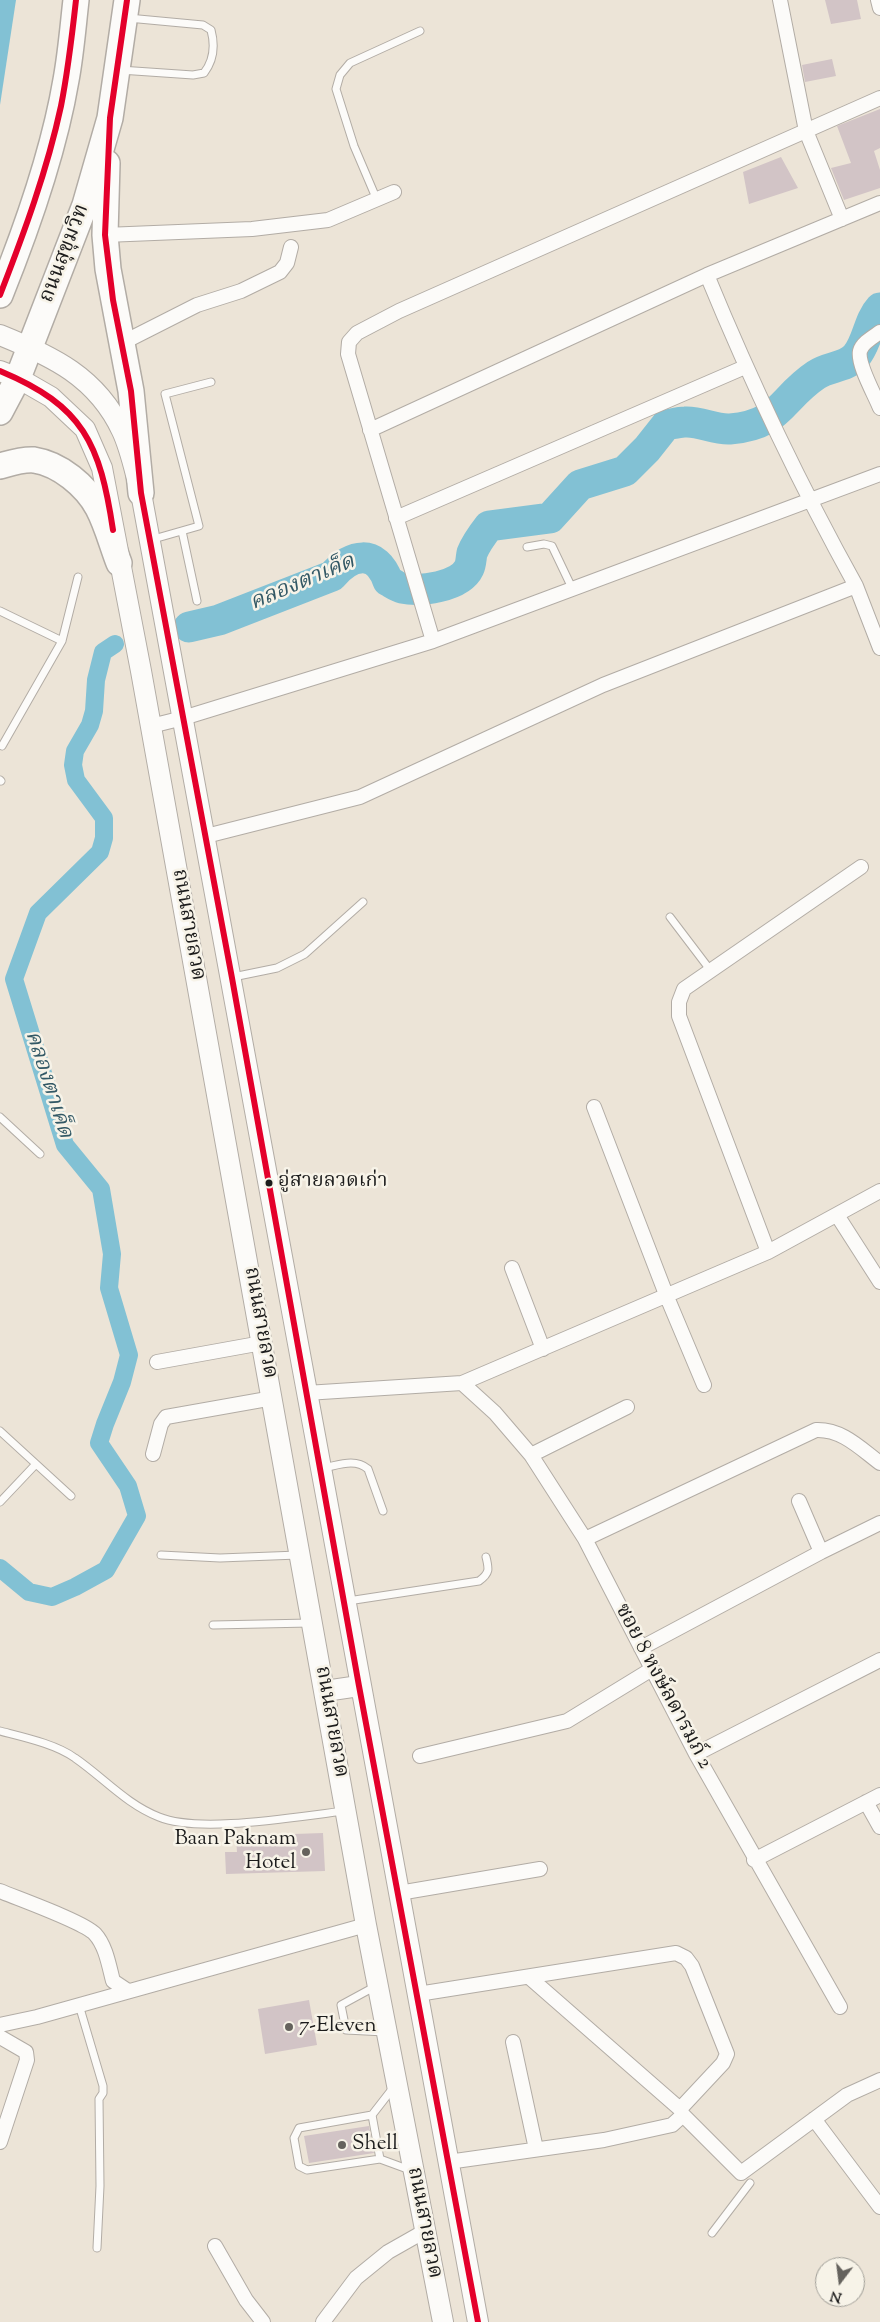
<!DOCTYPE html>
<meta charset="utf-8">
<style>
body{margin:0}
#map{position:relative;width:880px;height:2322px;overflow:hidden;background:#ece4d7;font-family:"Sorts Mill Goudy",serif}
canvas{display:block}
.north{position:absolute;left:815px;top:2257px;width:50px;height:50px;box-sizing:border-box;background:#f7f3e8;border:1px solid #9f9d96;border-radius:50%;rotate:195deg;font-size:14px;font-weight:700;line-height:20px;text-align:center;color:#1c1c1c}
.north::after{content:'';display:block;margin:auto;width:18px;height:22px;background:#65625d;clip-path:polygon(50% 0,100% 100%,50% 72%,0 100%)}
</style>
<div id="map">
<canvas width="880" height="2322"></canvas>
<div class="north">N</div>
</div>
<script>
const ctx = document.querySelector('canvas').getContext('2d');
ctx.lineJoin = 'round';
function paint(path, color) { ctx.fillStyle = color; ctx.fill(path, 'evenodd'); }
function trace(path, color, width, dash) { ctx.strokeStyle = color; ctx.lineWidth = width; ctx.lineCap = dash ? 'butt' : 'round'; ctx.setLineDash(dash || []); ctx.stroke(path); }
function write(font, color, halo, rows, align = 'center') {
  ctx.font = font + ' "Sorts Mill Goudy","Noto Serif Thai",serif'; ctx.lineWidth = 5; ctx.setLineDash([]); ctx.textBaseline = 'middle'; ctx.strokeStyle = halo; ctx.fillStyle = color; for (const [text, x, y, turn = 0] of rows) {
    ctx.save(); ctx.translate(x, y); ctx.rotate((+turn || 0) * Math.PI / 180); ctx.textAlign = isNaN(turn) ? turn : align; if (halo) ctx.strokeText(text, 0, 0); ctx.fillText(text, 0, 0); ctx.restore();
  }
}
const water = new Path2D(`
 M0,0H16L0,105Z`);
const canal = new Path2D(`
 M0,1568L29,1592L52,1597L75,1587L106,1570L137,1516L128,1486L99,1443L105,1424L122,1382L129,1355L109,1288L112,1254L101,1189L65,1145L14,979L38,913L100,852L104,838V818L76,780L73,765L75,751L90,725L94,711L96,680L103,652L115,644`);
const river = new Path2D(`
 M189,627L219,620L332,576C351,554 376,548 388,581C392,583 397,587 402,588C420,592 460,587 469,568C471,564 471,558 472,553C476,543 482,535 489,526L550,518L580,485L625,471L647,449L666,425C672,424 679,422 685,422C700,421 715,430 730,429C781,425 780,399 816,375C829,366 846,368 856,356C868,342 868,321 880,308`);
const building = new Path2D(`
 M825,0H857L861,19L831,24Z
 M832,59L836,76L805,82L802,65Z
 M880,109V148L874,151L880,170V188L844,200L831,168L851,163L837,126Z
 M781,157L798,188L749,204L743,172Z
 M323,1833L325,1871L226,1874L225,1852H237L236,1836Z
 M309,2000L317,2045L265,2054L258,2009Z
 M369,2126L374,2153L309,2163L304,2136Z`);
const lane = new Path2D(`
 M120,70L193,75L204,73C214,60 215,45 211,30L203,25L128,18
 M377,200L354,146L336,89L340,75L350,63L420,31
 M182,531L197,601
 M150,540L199,526L165,394L211,382
 M527,547L544,544L552,546L573,590
 M0,611L62,641
 M2,746L62,641L78,577
 M0,780L1,781
 M670,917L711,971
 M233,977L277,968L305,954L363,902
 M0,1117L40,1154
 M0,1431L71,1496
 M323,1468C339,1465 355,1458 368,1469L383,1511
 M0,1502L36,1464
 M161,1555L220,1558L298,1555
 M348,1601L479,1581C490,1573 489,1569 486,1557
 M213,1625L310,1623
 M0,1731C23,1737 56,1744 75,1758C104,1778 126,1804 159,1817C200,1834 299,1816 345,1811
 M376,1986L341,2005L346,2030L385,2032
 M79,2005L103,2086V2093L99,2099L100,2186L97,2248
 M393,2088L372,2115L299,2128L294,2138L299,2166L307,2170L380,2159L410,2170
 M372,2115L380,2159
 M712,2233L750,2183`);
const street = new Path2D(`
 M780,0L806,131L842,219
 M878,0L880,8
 M105,235L252,229L328,220L394,192
 M880,332C873,337 862,343 860,351C857,364 875,395 880,408
 M122,343L197,305L241,291L280,272L287,263L291,247
 M370,430L707,275
 M396,518L745,367
 M856,586C800,485 751,382 707,275L880,203
 M433,641L348,354L349,342L357,333L399,311L880,98
 M151,726L183,718L433,641L880,474
 M206,836L360,797L603,685L856,586L880,648
 M594,1107L667,1297L704,1385
 M837,1215L880,1282
 M768,1252L679,1016V1002L684,989L861,867
 M512,1268L543,1349
 M157,1362L262,1343
 M462,1383L495,1413L531,1455L585,1539L696,1754L840,2007
 M306,1393L462,1383L768,1252L880,1191
 M153,1454L161,1424L166,1417L273,1398
 M531,1455L627,1407
 M799,1501L821,1552
 M585,1539L816,1430C842,1429 860,1448 880,1463
 M641,1648L821,1552L880,1523
 M696,1754L880,1660
 M420,1756L567,1721L652,1669
 M866,1802L880,1827
 M754,1860L880,1795
 M0,1891C19,1899 84,1922 95,1934C106,1946 109,1966 113,1981L128,1991
 M399,1893L540,1869
 M529,1977L680,2109L683,2115L741,2173L847,2095L880,2080
 M418,1994L676,1953L686,1958L692,1966L727,2054L723,2063L680,2109
 M0,2025L37,2017L366,1925
 M0,2037L26,2052L27,2060L0,2142
 M513,2042L536,2149
 M814,2119L880,2207
 M448,2162L604,2140L672,2125L683,2115
 M215,2246L246,2300L263,2322
 M323,2322L356,2278L388,2252L425,2231`);
const secondary = new Path2D(`
 M0,335C52,356 97,377 122,431C131,450 135,473 141,493C254,1103 366,1712 478,2322
 M0,371L18,378L51,397L85,429L102,468L141,671L366,1925L443,2322
 M325,1691L359,1686`);
const highway = new Path2D(`
 M107,163L105,235L108,269L131,391L141,493
 M0,295C27,228 54,151 66,80C71,53 73,26 76,0
 M0,412L18,378L85,205L110,118L127,0
 M0,466C11,463 23,459 34,460C60,464 86,486 98,508C107,525 112,545 119,563`);
const bus1 = new Path2D(`
 M127,0L110,118L105,235L113,300L131,391L141,493L232,978L359,1686L478,2322
 M0,295C24,233 47,171 61,106C68,71 72,36 76,0
 M0,371C84,406 100,444 113,530`);
const markers = [
 [269,1183,4.5,"#1c1c1c"],
 [306,1852,5,"#65625d"],
 [289,2027,5,"#65625d"],
 [342,2145,5,"#65625d"]
];
const busNames = [
 ["อู่สายลวดเก่า",278,1183]
];
const streetNames = [
 ["ถนนสุขุมวิท",66,254,-69],
 ["ถนนสายลวด",187,925,80],
 ["ถนนสายลวด",259,1323,80],
 ["ซอย 8 หงษ์ลดารมภ์ 2",662,1687,62],
 ["ถนนสายลวด",330,1722,80],
 ["ถนนสายลวด",423,2223,79]
];
const poiNames = [
 ["Baan Paknam",296,1840,"right"],
 ["Hotel",296,1864,"right"],
 ["7-Eleven",299,2027],
 ["Shell",352,2145]
];
const waterNames = [
 ["คลองตาเค็ด",303,584,-23],
 ["คลองตาเค็ด",47,1085,72]
];
paint(water, '#82c1d4');
trace(canal, '#82c1d4', 18);
trace(river, '#82c1d4', 31);
paint(building, '#d2c4c6');
trace(lane, '#b2aca5', 9);
trace(street, '#b2aca5', 16);
trace(secondary, '#b2aca5', 22);
trace(highway, '#b2aca5', 28);
trace(lane, '#fcfbf9', 7);
trace(street, '#fcfbf9', 14);
trace(secondary, '#fcfbf9', 20);
trace(highway, '#fcfbf9', 25);
trace(bus1, '#e4002b', 6);
for (const [x, y, r, color] of markers) { const dot = new Path2D(); dot.arc(x, y, r, 0, 2 * Math.PI); ctx.fillStyle = color; ctx.fill(dot); trace(dot, '#f7f3e8', 2); }
write('20px', '#1c1c1c', '#f7f3e8', busNames, 'left');
write('21px', '#1c1c1c', '#f7f3e8', streetNames);
write('21px', '#1c1c1c', '#f7f3e8', poiNames, 'left');
write('italic 22px', '#325865', '#f7f3e8', waterNames);
</script>
